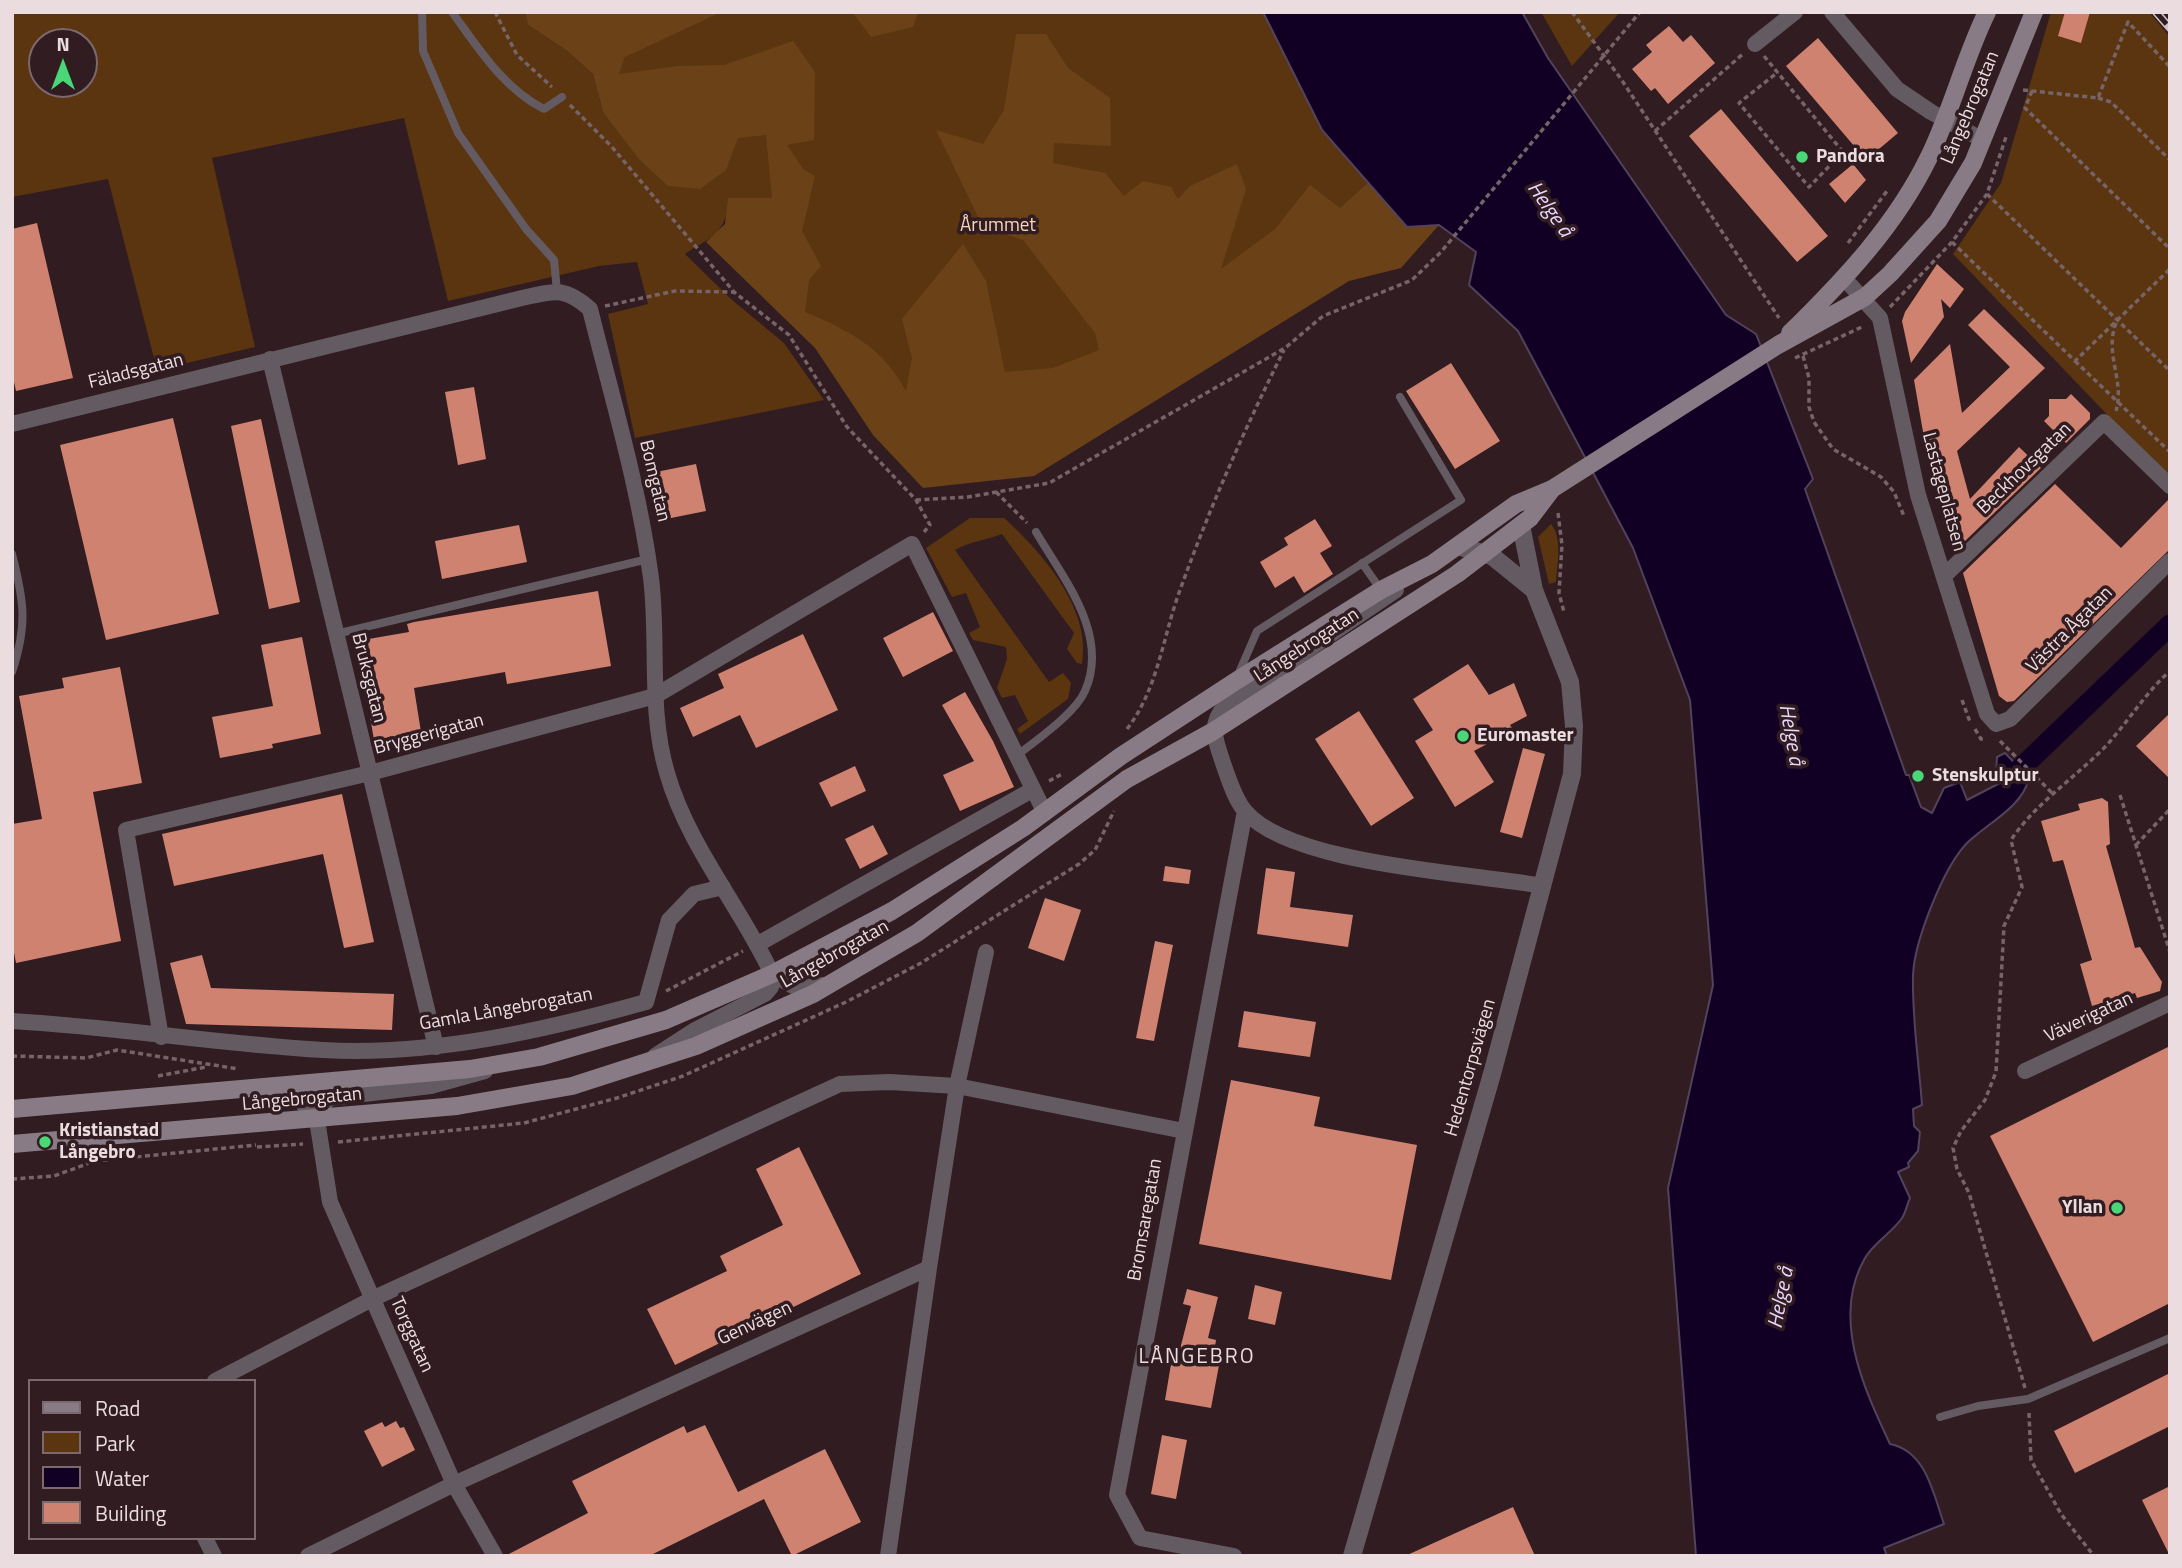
<!DOCTYPE html>
<meta charset="utf-8">
<style>
body{margin:0}
#map{position:relative;width:2182px;height:1568px;overflow:hidden;background:#301c21;font-family:"Titillium Web",sans-serif}
canvas{display:block}
.frame{position:absolute;inset:0;border:14px solid #ebdddf;pointer-events:none}
.legend{position:absolute;left:28px;top:1379px;width:228px;height:161px;box-sizing:border-box;background:#301c21;border:2px solid #7b696d;margin:0;padding:9px 12px;list-style:none;font-size:21px;color:#ebdddf}
.legend li{display:flex;align-items:center;gap:14px;height:35px}
.legend b{width:35px;border:2px solid #7b696d}
.north{position:absolute;left:28px;top:28px;width:70px;height:70px;box-sizing:border-box;background:#301c21;border:2px solid #7b696d;border-radius:50%;rotate:0deg;font-size:19px;font-weight:700;line-height:28px;text-align:center;color:#ebdddf}
.north::after{content:'';display:block;margin:auto;width:24px;height:32px;background:#4ad778;clip-path:polygon(50% 0,100% 100%,50% 72%,0 100%)}
</style>
<div id="map">
<canvas width="2182" height="1568"></canvas>
<div class="frame"></div>
<ul class="legend">
<li><b style="height:9px;background:#887b85"></b>Road</li>
<li><b style="height:19px;background:#5a350f"></b>Park</li>
<li><b style="height:19px;background:#120024"></b>Water</li>
<li><b style="height:19px;background:#d08271"></b>Building</li>
</ul>
<div class="north">N</div>
</div>
<script>
const ctx = document.querySelector('canvas').getContext('2d');
ctx.lineJoin = 'round';
function paint(path, color) { ctx.fillStyle = color; ctx.fill(path, 'evenodd'); }
function trace(path, color, width, dash) { ctx.strokeStyle = color; ctx.lineWidth = width; ctx.lineCap = dash ? 'butt' : 'round'; ctx.setLineDash(dash || []); ctx.stroke(path); }
function write(font, color, halo, rows, align = 'center') {
  ctx.font = font + ' "Titillium Web",sans-serif'; ctx.lineWidth = 7; ctx.setLineDash([]); ctx.textBaseline = 'middle'; ctx.strokeStyle = halo; ctx.fillStyle = color; for (const [text, x, y, turn = 0] of rows) {
    ctx.save(); ctx.translate(x, y); ctx.rotate((+turn || 0) * Math.PI / 180); ctx.textAlign = isNaN(turn) ? turn : align; if (halo) ctx.strokeText(text, 0, 0); ctx.fillText(text, 0, 0); ctx.restore();
  }
}
const green = new Path2D(`
 M12,12H525L528,25L566,50L593,74L603,112L625,57L588,12H1318L1406,231L891,452L728,209C722,236 707,239 685,254L731,299L784,343L824,400L635,438L608,314L648,304L637,262L599,266L448,301L404,118L212,158L255,347L157,370L108,179L12,197ZM42,42H84V84H42Z
 M1541,12H1620L1572,66Z
 M2051,12H2149L2170,37V480L1953,254L2001,183Z
 M970,518H1004C1043,553 1092,610 1082,664L1077,663L1067,649L1074,633L1002,534C987,540 971,541 955,550L1049,682L1063,673L1071,683L1068,699L1020,734L1017,729L1028,721L1015,695L1002,698L997,688L1007,659L1006,647L973,640L969,633L980,627L966,593L952,597L926,548Z
 M1551,524C1563,539 1557,565 1556,582L1549,584L1538,537Z`);
const forest = new Path2D(`
 M525,12H781L717,14L625,57L619,74L678,66L724,65L793,41L815,72L814,140L787,145L803,169L815,176L802,231L821,266L809,280L805,312C850,331 882,347 906,391L912,358L902,319L963,244L986,281L1005,372L1053,368L1099,350L1095,333L1023,240L983,227L936,130L983,144L1004,110L1016,34H1046L1068,68L1110,98L1111,146L1054,143L1053,163L1105,173L1124,196L1143,181L1171,187L1178,199L1190,186L1237,164L1246,189L1221,269L1275,229L1310,185L1340,208L1368,183L1407,227L1439,225L1401,268L1349,281L1034,476L923,488L873,435L815,348L706,242L725,224L728,198H772L766,135L738,138L726,170L700,189L668,186L639,159L603,112L593,74L566,50L528,25Z
 M852,12H918L913,27L871,37Z`);
const water = new Path2D(`
 M1263,12H1522L1548,58L1726,315L1756,334L1813,479L1805,489L1906,775H1909L1921,807L1932,813L1944,788L1960,782L1967,800L2000,783L1996,773L1997,757L2005,753L2029,778C2023,807 1986,824 1967,843C1943,868 1914,942 1913,976C1912,1019 1919,1063 1922,1105L1913,1109L1914,1126L1920,1132L1918,1151L1908,1163L1909,1167L1898,1172L1910,1198C1907,1204 1906,1212 1902,1218C1892,1233 1874,1242 1865,1258C1831,1317 1863,1387 1890,1444C1926,1451 1933,1493 1944,1524L1884,1548L1887,1556H1696L1668,1188L1713,985L1690,700L1633,548L1518,331L1469,285L1476,252L1439,225L1407,227L1322,130Z`);
const canal = new Path2D(`
 M2020,769L2170,625`);
const building = new Path2D(`
 M2065,12H2090L2081,43L2058,36Z
 M1669,26L1683,42L1691,35L1715,63L1668,104L1655,88L1651,91L1632,69L1652,52L1646,45Z
 M1818,38L1898,133L1866,160L1786,66Z
 M1721,109L1828,236L1797,262L1689,136Z
 M1853,164L1866,180L1845,203L1829,184Z
 M37,223L73,378L16,391L12,373V229Z
 M1937,264L1964,289L1950,308L1941,299L1944,317L1911,363L1902,321L1905,312Z
 M1984,309L2045,368L1957,451L1970,499L2019,447L2041,468L1965,541L1952,544L1927,455L1914,380L1950,344L1962,413L2010,367L1968,325Z
 M1451,363L1500,441L1455,469L1406,391Z
 M474,387L486,459L458,465L445,392Z
 M2071,394L2090,413V419L2066,443L2044,421L2049,416V399H2066Z
 M173,418L219,614L106,640L60,445Z
 M261,419L300,602L269,609L231,426Z
 M696,464L706,511L661,520L651,473Z
 M2055,484L2121,548L2170,498V549L2014,701L2007,702L1999,696L1963,573Z
 M1315,519L1332,546L1320,553L1333,574L1304,593L1294,576L1275,588L1260,562L1288,545L1284,538Z
 M519,525L527,562L442,579L435,541Z
 M598,591L611,666L507,684L505,672L414,688L421,732L374,740L357,641L409,632L407,624L414,622Z
 M933,612L953,651L903,677L883,638Z
 M803,634L838,710L756,748L740,715L693,737L680,708L724,688L718,674Z
 M302,637L321,734L272,744L273,748L220,758L212,717L273,706L261,645Z
 M1468,664L1489,695L1514,683L1527,716L1510,725L1513,730L1474,751L1494,782L1455,807L1415,741L1433,730L1413,699Z
 M120,667L142,783L93,792L121,941L16,963L12,942V824L42,819L19,696L64,688L62,678Z
 M965,692L993,741L1014,787L960,811L943,775L974,761L942,705Z
 M1359,711L1414,798L1371,826L1315,739Z
 M2170,713V779L2136,746Z
 M1523,748L1545,754L1522,838L1500,832Z
 M855,766L866,791L831,807L819,783Z
 M342,794L374,942L344,948L323,854L174,886L162,834Z
 M2102,798L2108,802L2110,844L2106,846L2135,948L2140,947L2162,982L2160,991L2137,998L2135,993L2092,1006L2080,964L2092,960L2063,860L2053,862L2041,821L2080,810L2078,804Z
 M873,825L888,854L860,869L845,839Z
 M1165,866L1191,870L1189,884L1163,881Z
 M1266,868L1295,872L1290,907L1353,915L1348,947L1257,934Z
 M1045,898L1081,910L1064,961L1028,948Z
 M1155,941L1173,945L1154,1041L1136,1038Z
 M202,955L211,988L394,994L392,1030L186,1024L170,963Z
 M1244,1011L1316,1022L1310,1057L1238,1047Z
 M2170,1046V1303L2093,1342L1990,1136Z
 M1231,1080L1320,1097L1314,1126L1417,1145L1391,1280L1199,1244Z
 M799,1147L861,1274L675,1365L647,1309L727,1271L720,1256L783,1225L756,1169Z
 M1255,1285L1282,1292L1275,1325L1248,1319Z
 M1187,1289L1218,1297L1208,1338L1216,1340L1213,1359L1220,1360L1211,1408L1165,1400L1173,1352L1179,1353L1191,1306L1183,1304Z
 M2170,1373V1426L2075,1473L2054,1431Z
 M396,1421L400,1428L404,1427L415,1450L382,1467L364,1431L382,1422L385,1427Z
 M705,1425L738,1492L825,1449L861,1522L792,1556L764,1499L649,1556H505L588,1513L572,1481L684,1426L687,1433Z
 M1162,1435L1187,1440L1176,1499L1151,1494Z
 M2170,1486V1556L2142,1500Z
 M1513,1507L1535,1556H1405Z`);
const path = new Path2D(`
 M495,12L517,55L552,87
 M1572,12L1621,79L1779,318
 M1764,56L1843,152L1809,187L1739,103L1778,72
 M2023,90L2098,98L2128,22L2170,67
 M2032,91L2025,108L2170,249
 M2098,98L2111,102L2170,160
 M570,105L612,147L734,292L789,335L847,427L916,500L930,525L924,532
 M1655,131L1744,53
 M1987,194L2170,371
 M1952,242L2075,361L2170,269
 M1848,243L1887,191
 M605,306L675,291L734,292
 M1890,307L1952,242L1987,194L2007,134
 M2116,323C2104,354 2125,381 2116,411
 M1803,356L1809,378V407L1814,422L1833,449L1881,477L1894,492L1904,516
 M1795,358L1864,326
 M2075,361L2170,452
 M996,492L1027,523
 M916,500L968,497L1049,483L1285,348L1323,316L1412,280L1441,252L1640,12
 M1558,513L1562,545L1559,593L1564,612
 M1962,700L1970,722
 M1127,729C1158,689 1163,636 1180,590C1210,507 1245,428 1284,350
 M1975,729L1981,739H1986
 M2000,741L2053,794
 M1049,781L1064,773
 M2120,795L2170,952
 M2136,845L2170,809
 M666,991L743,951
 M12,1056L86,1058L117,1050L239,1069
 M158,1076L206,1067
 M338,1142L524,1123L617,1098L683,1076L846,1002L921,963L1079,864L1095,850L1114,811
 M257,1147L303,1144
 M12,1179L54,1176L95,1161L256,1145
 M2025,1388L1969,1193L1957,1169L1953,1148L1961,1131L1985,1100L1996,1072L2004,926L2022,887L2011,840C2034,805 2073,779 2103,749C2127,724 2144,694 2170,671
 M2029,1413L2031,1460L2061,1514L2094,1556`);
const service = new Path2D(`
 M422,12L423,51L458,133L526,229L554,260L557,291
 M452,12C479,49 503,88 544,109L562,97
 M12,554C24,601 28,624 12,672
 M1362,563L1381,590
 M336,634L648,559
 M1238,675L1257,631L1461,500L1400,397
 M1015,757C1035,741 1075,714 1085,691C1110,634 1063,578 1036,532
 M1940,1417L1978,1406L2028,1399L2170,1338`);
const minor = new Path2D(`
 M1832,12L1897,89L1931,112L1983,140
 M1755,44L1795,12
 M1844,278L1880,318L1918,495L1987,714L1996,724L2010,719L2170,561
 M270,359L436,1047
 M12,424L522,298C554,291 564,286 590,309C612,398 639,487 651,578C659,642 648,709 667,773C688,846 740,906 772,974
 M1944,576L2104,422L2170,486
 M1396,590L1226,705C1208,724 1215,739 1223,763C1228,777 1235,800 1245,811C1290,865 1472,873 1543,886
 M758,944L1032,790
 M12,1021C116,1027 219,1044 323,1050C432,1056 542,1031 646,1002L669,920L694,894L723,887
 M161,1037L126,830L370,773L655,696L912,544L1045,813
 M655,1056L695,1030L765,994L771,987L772,974L793,986L828,985
 M2025,1071L2170,1003
 M277,1087L296,1096L317,1120L321,1107L330,1098L431,1086L485,1071
 M317,1120L330,1202L454,1484L495,1556
 M215,1381L372,1299L840,1084L889,1082L957,1086L1184,1131
 M205,1538L214,1556
 M308,1556L454,1484L929,1268L957,1086L986,952
 M888,1556L929,1268
 M1234,1556L1140,1538L1117,1495L1245,811`);
const tertiary = new Path2D(`
 M1458,546L1492,556L1534,590
 M1352,1556L1492,1074L1572,774L1574,726L1570,682L1534,590L1521,525`);
const secondary = new Path2D(`
 M1790,333C1844,280 1896,225 1929,157C1952,110 1964,59 1987,12
 M12,1109L470,1069L539,1057L666,1020L772,974L892,911L1023,828L1121,756L1236,681L1381,590L1432,564L1516,504L1552,489L1778,345L1865,297L1890,274L1938,221L1973,163L2034,12
 M12,1144L457,1106L572,1086L696,1046L813,994L917,933L1127,779L1212,732L1457,574L1530,518L1552,489`);
const rail = new Path2D(`
 M2156,12L2170,28`);
const markers = [
 [1802,157,7,"#4ad778"],
 [1463,736,7,"#4ad778"],
 [1918,776,7,"#4ad778"],
 [45,1142,7,"#4ad778"],
 [2117,1208,7,"#4ad778"]
];
const streetNames = [
 ["Långebrogatan",1971,108,-67],
 ["Fäladsgatan",136,372,-14],
 ["Beckhovsgatan",2025,469,-44],
 ["Bomgatan",654,481,77],
 ["Lastageplatsen",1943,492,75],
 ["Västra Ågatan",2070,630,-45],
 ["Långebrogatan",1307,646,-33],
 ["Bruksgatan",368,678,76],
 ["Bryggerigatan",429,735,-15],
 ["Långebrogatan",835,955,-29],
 ["Gamla Långebrogatan",506,1010,-10],
 ["Väverigatan",2089,1018,-25],
 ["Hedentorpsvägen",1471,1068,-74],
 ["Långebrogatan",302,1100,-5],
 ["Bromsaregatan",1146,1220,-80],
 ["Genvägen",755,1324,-25],
 ["Torggatan",411,1335,66]
];
const poiNames = [
 ["Pandora",1816,157],
 ["Euromaster",1477,736],
 ["Stenskulptur",1932,776],
 ["Kristianstad",59,1131],
 ["Långebro",59,1153],
 ["Yllan",2103,1208,"right"]
];
const parkNames = [
 ["Årummet",998,226]
];
const waterNames = [
 ["Helge å",1549,210,55],
 ["Helge å",1790,735,80],
 ["Helge å",1782,1298,-79]
];
const neighbourhoodNames = [
 ["LÅNGEBRO",1197,1358]
];
paint(green, '#5a350f');
paint(forest, '#6b4217');
paint(water, '#120024');
trace(water, '#53425c', 2);
trace(canal, '#120024', 21);
paint(building, '#d08271');
trace(path, '#766468', 3.5, [5, 3.5]);
trace(service, '#645b62', 8);
trace(minor, '#645b62', 16);
trace(tertiary, '#645b62', 18);
trace(secondary, '#887b85', 18);
trace(rail, '#d2c3c6', 8);
trace(rail, '#301c21', 5, [16]);
for (const [x, y, r, color] of markers) { const dot = new Path2D(); dot.arc(x, y, r, 0, 2 * Math.PI); ctx.fillStyle = color; ctx.fill(dot); trace(dot, '#301c21', 2.5); }
write('19px', '#ebdddf', '#301c21', streetNames);
write('bold 19px', '#ebdddf', '#301c21', poiNames, 'left');
write('19px', '#f8d7bb', '#301c21', parkNames);
write('italic 21px', '#e8d8fd', '#301c21', waterNames);
ctx.letterSpacing = '2px';
write('21px', '#ebdddf', '#301c21', neighbourhoodNames);
ctx.letterSpacing = '0px';
</script>
